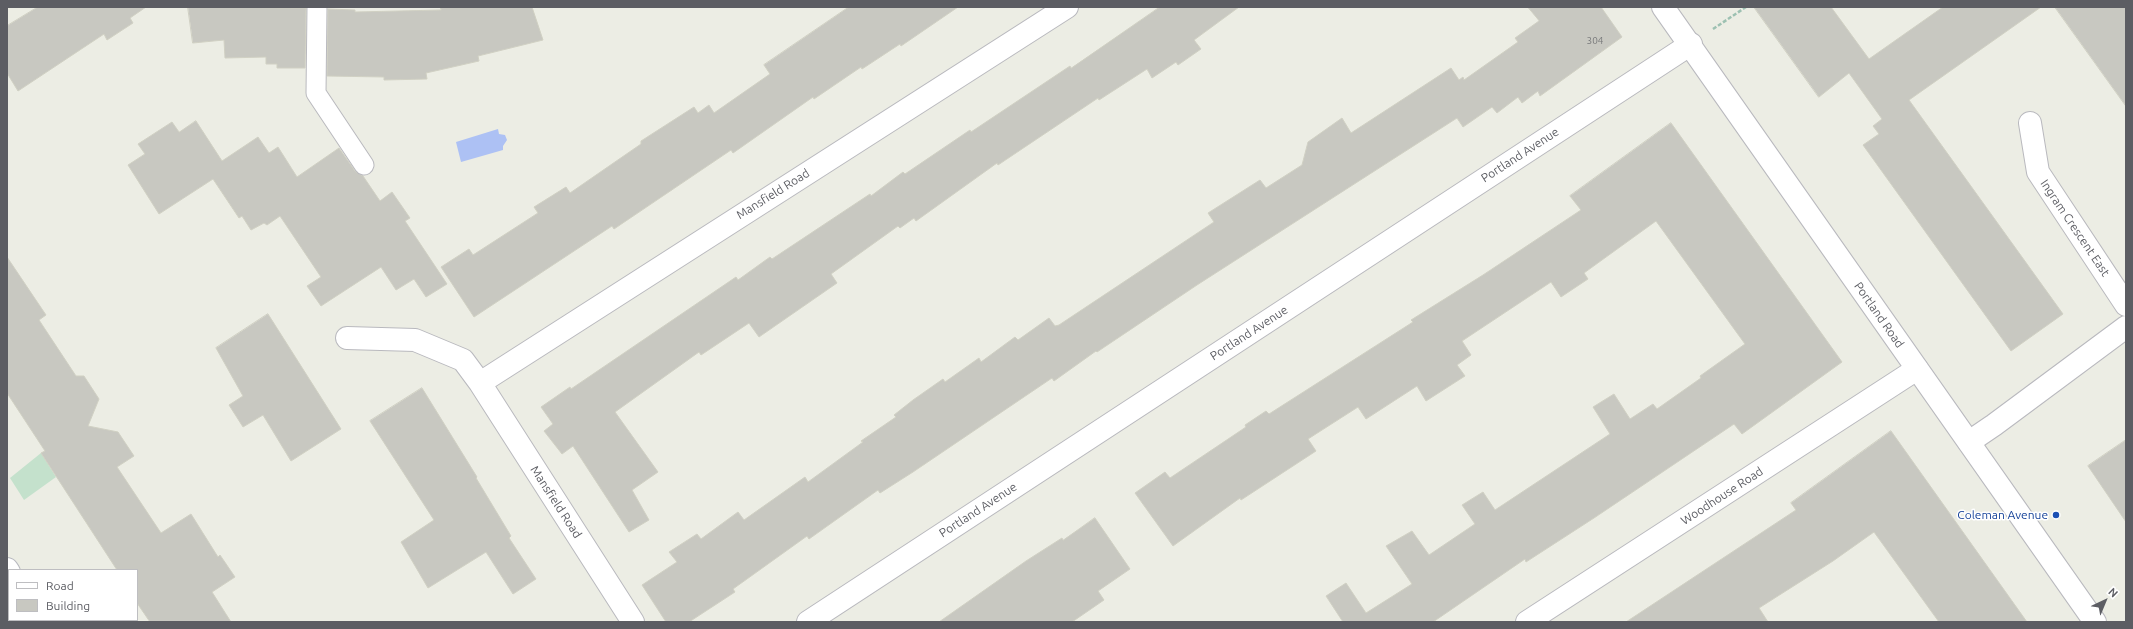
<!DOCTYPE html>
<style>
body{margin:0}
#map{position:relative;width:2133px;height:629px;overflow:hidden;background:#ecede4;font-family:Ubuntu,sans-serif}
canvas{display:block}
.frame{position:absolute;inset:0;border:8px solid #5c5d63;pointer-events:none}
.legend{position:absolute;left:8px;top:569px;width:130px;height:52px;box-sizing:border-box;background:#fff;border:1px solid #bebec1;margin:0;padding:5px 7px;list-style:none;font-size:12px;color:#5c5d63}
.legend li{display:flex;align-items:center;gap:8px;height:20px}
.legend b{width:20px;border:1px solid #bebec1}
.north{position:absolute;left:2085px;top:581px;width:40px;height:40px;-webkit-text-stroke:3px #fff;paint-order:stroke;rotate:44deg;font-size:11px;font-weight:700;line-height:16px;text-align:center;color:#5c5d63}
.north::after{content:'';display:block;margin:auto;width:14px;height:18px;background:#5c5d63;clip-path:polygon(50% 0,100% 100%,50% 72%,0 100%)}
</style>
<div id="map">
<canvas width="2133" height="629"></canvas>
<div class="frame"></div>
<ul class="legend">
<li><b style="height:5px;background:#fff"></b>Road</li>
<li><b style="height:11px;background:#c8c8c1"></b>Building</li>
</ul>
<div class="north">N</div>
</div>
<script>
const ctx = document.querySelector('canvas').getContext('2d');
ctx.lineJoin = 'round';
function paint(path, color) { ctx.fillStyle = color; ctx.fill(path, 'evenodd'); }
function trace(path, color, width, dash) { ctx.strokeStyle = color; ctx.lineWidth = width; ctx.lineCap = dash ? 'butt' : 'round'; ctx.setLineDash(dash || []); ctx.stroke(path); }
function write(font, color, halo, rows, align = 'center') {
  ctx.font = font + ' Ubuntu,sans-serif'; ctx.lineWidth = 3; ctx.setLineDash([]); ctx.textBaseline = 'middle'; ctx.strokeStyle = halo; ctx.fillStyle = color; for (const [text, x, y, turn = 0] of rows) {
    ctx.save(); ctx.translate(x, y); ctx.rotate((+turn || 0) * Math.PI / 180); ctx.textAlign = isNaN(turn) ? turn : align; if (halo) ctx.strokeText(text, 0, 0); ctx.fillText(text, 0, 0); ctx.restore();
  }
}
const green = new Path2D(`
 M41,453L56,477L24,500L10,478Z`);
const water = new Path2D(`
 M498,129L499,134L505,135L507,140L503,146V150L461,162L456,142Z`);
const building = new Path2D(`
 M38,7H146L130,18L133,23L107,40L104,34L18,91L7,73V26Z
 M188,7L306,8L305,68H277V64H266V57L225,58L224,40L193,43Z
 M440,7H532L543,40L478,56L479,61L426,73L427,79L384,80V77L327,76L328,9L355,10V12L441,10Z
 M849,7H958L901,46L900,44L862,69L861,67L814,99L813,97L733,153L731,150L614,229L612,226L474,317L441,267L469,249L473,255L538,213L534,207L566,187L570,193L641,144V141L694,107L698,113L709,105L714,113L770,74L764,65Z
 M1160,7H1239L1194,40L1201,49L1178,65L1176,62L1152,78L1147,69L1099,100L1098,98L998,165L997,163L916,221L914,218L900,228L898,226L831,274L837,283L759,337L749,323L701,355L699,352L615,412L658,472L632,490L649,520L629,532L573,446L562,454L544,431L553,424L541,407L570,387L571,389L736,277L738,280L770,257L772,259L870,194L871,196L903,172L905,174L970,130L971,132L1070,66L1071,68Z
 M1528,7H1601L1622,37L1540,96L1538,91L1522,103L1518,97L1497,113L1492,107L1463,127L1457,118L1197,285L1097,352L1096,351L1054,381L1052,378L913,472L880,493L878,490L809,539L807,536L733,589L735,592L689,622H666L642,585L677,562L669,552L697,534L701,539L738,512L744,520L805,477L808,482L863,442L861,441L896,417L894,415L913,400L943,379L945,382L979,358L981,362L1015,337L1018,340L1049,318L1055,326L1059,325L1214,222L1208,213L1260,180L1266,188L1302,165L1308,142L1342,118L1351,133L1451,68L1459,80L1463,77L1464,80L1518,42L1515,38L1539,21Z
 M1754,7H1831L1869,59L1943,7H2041L1909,100L2063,314L2011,351L1863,145L1879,134L1873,126L1882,119L1849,73L1819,97Z
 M2055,7H2126V106Z
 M196,121L222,161L258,137L269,153L278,147L297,177L339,148L355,171L363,176L380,201L392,192L410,218L405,221L447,284L426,297L414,279L396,290L381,267L321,306L307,286L321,277L280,216L267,225L264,223L251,230L242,216L239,218L213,179L159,214L128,165L145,154L138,144L172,122L179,132Z
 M1671,123L1842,362L1742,434L1734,424L1594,518L1526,562L1525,559L1433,622H1343L1326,596L1346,583L1366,613L1412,584L1386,546L1412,531L1429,555L1475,524L1462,505L1483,492L1495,510L1610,434L1593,407L1614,394L1630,419L1653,404L1657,409L1701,378L1700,376L1745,344L1656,221L1584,273L1588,279L1561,297L1551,282L1462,341L1471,355L1457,365L1465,376L1426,401L1417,386L1366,419L1358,407L1308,439L1316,451L1241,500L1240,498L1173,546L1135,493L1165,472L1170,478L1246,427L1245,425L1266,411L1269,414L1413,322L1411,320L1483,275L1581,210L1570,196Z
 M7,257L46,315L39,320L76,376H84L99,399L88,426L118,432L134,456L117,467L161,533L191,514L218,557L220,555L235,577L212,592L231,622H150L137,603V570H117L41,453L45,451L7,393Z
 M268,314L341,429L291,461L263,415L243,427L229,405L243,396L216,348Z
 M422,388L477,477L476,478L511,536L509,538L536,579L513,594L486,552L428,588L401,542L434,520L370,421Z
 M1891,431L2027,622H1939L1874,532L1833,561L1759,608L1768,622H1626L1796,510L1791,503Z
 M2126,440V522L2088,466Z
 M1095,518L1130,569L1098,591L1104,600L1072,622H939L1026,561L1062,538L1063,540Z`);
const path = new Path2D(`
 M1713,29L1746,7`);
const service = new Path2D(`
 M317,7L316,93L364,165`);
const minor = new Path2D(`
 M2030,123L2038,172L2126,305
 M347,338L415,340L463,360L480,383L633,622
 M480,383L1067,7
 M1969,442L1994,425L2126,327
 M808,622L1691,44
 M1527,622L1917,369`);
const tertiary = new Path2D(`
 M1663,7L2095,622`);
const secondary = new Path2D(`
 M7,569L9,572
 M40,620L41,622`);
const markers = [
 [2056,515,4,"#1a4fb4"]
];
const numberNames = [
 ["304",1595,41]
];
const streetNames = [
 ["Portland Avenue",1520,155,-33],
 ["Mansfield Road",773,194,-32],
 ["Ingram Crescent East",2075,228,56],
 ["Portland Road",1879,315,55],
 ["Portland Avenue",1249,333,-33],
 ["Woodhouse Road",1722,496,-33],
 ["Mansfield Road",556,502,57],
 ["Portland Avenue",978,510,-33]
];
const transitNames = [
 ["Coleman Avenue",2048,515]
];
paint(green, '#c4e1cc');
paint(water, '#adc1f4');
paint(building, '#c8c8c1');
trace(building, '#d0d0c3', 1);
trace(service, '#b9b9be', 21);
trace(minor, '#b9b9be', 24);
trace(tertiary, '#b9b9be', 24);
trace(secondary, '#b9bac0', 24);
trace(path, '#9dc1b2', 2.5, [4, 2]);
trace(service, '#fff', 19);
trace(minor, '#fff', 22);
trace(tertiary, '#fff', 22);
trace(secondary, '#fff', 22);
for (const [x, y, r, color] of markers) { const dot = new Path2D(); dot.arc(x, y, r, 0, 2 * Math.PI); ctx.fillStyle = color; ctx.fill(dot); trace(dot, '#fff', 1.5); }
write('10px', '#77787a', null, numberNames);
write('12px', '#5c5d63', '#fff', streetNames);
write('12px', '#164399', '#fff', transitNames, 'right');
</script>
